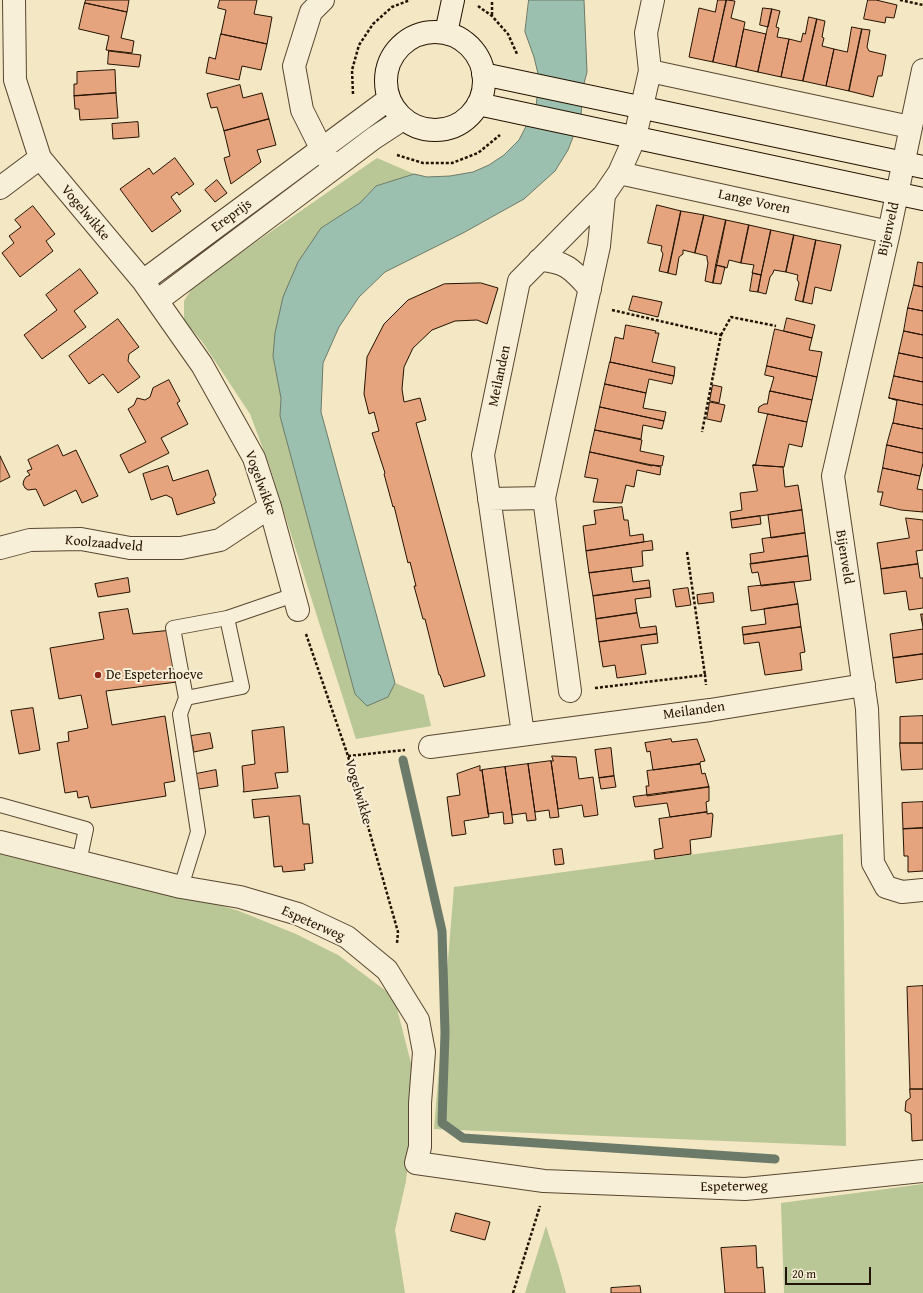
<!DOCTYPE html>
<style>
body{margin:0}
#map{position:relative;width:923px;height:1293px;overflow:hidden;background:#f4e7c3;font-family:"Gentium Book Plus",serif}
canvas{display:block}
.scale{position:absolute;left:785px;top:1267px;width:86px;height:18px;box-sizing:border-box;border:2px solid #241200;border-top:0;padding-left:5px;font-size:12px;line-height:14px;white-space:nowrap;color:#241200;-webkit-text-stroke:3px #f8efd8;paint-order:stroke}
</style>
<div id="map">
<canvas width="923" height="1293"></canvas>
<div class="scale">20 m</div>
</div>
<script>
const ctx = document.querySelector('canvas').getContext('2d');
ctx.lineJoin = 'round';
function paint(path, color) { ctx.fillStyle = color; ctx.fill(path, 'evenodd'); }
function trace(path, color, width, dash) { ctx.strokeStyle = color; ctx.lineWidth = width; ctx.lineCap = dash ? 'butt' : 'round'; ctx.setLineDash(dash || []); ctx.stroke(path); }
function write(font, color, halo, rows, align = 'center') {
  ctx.font = font + ' "Gentium Book Plus",serif'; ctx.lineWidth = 4; ctx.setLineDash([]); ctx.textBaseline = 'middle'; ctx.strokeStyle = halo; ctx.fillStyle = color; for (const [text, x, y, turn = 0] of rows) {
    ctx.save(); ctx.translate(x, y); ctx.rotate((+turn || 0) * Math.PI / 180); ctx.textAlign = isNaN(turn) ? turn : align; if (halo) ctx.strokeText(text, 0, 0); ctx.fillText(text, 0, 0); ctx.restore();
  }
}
const green = new Path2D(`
 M377,158L414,174L376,186L360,203L321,228L273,356L281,398L280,416L355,694L388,697L395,683L424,695L431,726L356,739L269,465L250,414L203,343L184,320V301L194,285Z
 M843,834L846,1146L434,1129L454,887Z
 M0,852L203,900L239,911L296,934L338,955L394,997L413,1071L415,1103L406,1181L395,1230L405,1293H0Z
 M923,1184V1293H784L781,1203Z
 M546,1226L559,1267L566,1293H525Z`);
const water = new Path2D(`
 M529,0H584L587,72L583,87L581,116L568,150L555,171L524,199L463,233L385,272L359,297L339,327L323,363L321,412L395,683L388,697L367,706L355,694L280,416L281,398L273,356L275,333L283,297L298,262L321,228L360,203L376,186L414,174L427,177L450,176L473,172L489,165L504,155L519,140L536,107L539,78L534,57L525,32Z`);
const stream = new Path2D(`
 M403,760L442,931L445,1033L442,1123L463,1138L775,1159`);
const building = new Path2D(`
 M86,0H129L127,12L85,3Z
 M220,0H257L254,14L272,17L267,44L221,34L226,10L218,8Z
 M718,0H726L713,62L689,57L699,8L715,12Z
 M727,0L735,1L731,18L745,22L736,67L713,62Z
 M868,0H876L897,5L894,18L886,17L885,23L864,19Z
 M85,3L127,12L121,38L134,41L132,53L106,50L109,36L79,29Z
 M763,8L772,9L768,27L760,25Z
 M772,9L780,11L776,27L779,28L777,37L789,39L781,77L758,72Z
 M809,17L817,19L803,81L781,77L789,39L801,42L803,33L805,34Z
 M817,19L825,21L822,37L824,38L822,46L834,49L826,86L803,81Z
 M852,27L862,29L849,91L826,86L834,49L847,52Z
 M744,29L766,34L758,72L736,67Z
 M862,29L870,30L867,47L869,51L886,55L882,76H878L873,97L849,91Z
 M221,34L267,44L261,70L242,66L239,80L206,73L209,57L215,59Z
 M109,51L141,55L139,67L108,64Z
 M115,70L116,93L74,96V84H77V72Z
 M240,85L243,98L262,93L269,119L224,131L217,107L211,108L207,94Z
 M116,93L118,118L80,120L79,109H75L74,96Z
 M269,119L276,145L257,150L261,162L231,184L224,158L230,156L224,131Z
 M138,122L139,137L113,139L112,124Z
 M175,158L194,184L179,195L177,192L171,197L181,211L152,232L120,189L149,168L153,174Z
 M217,180L227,193L215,202L205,190Z
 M657,205L681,211L668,273L659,271L663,254L661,250L662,246L648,243Z
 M33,206L55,234L46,241L53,251L20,277L2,253L14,243L9,236L21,227L15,220Z
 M681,211L704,215L695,253L683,250V254L679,257L676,275L668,273Z
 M704,215L726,220L713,283L705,281L708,263L707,259V256L695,253Z
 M726,220L749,225L741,263L729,260L727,268L716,265Z
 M749,225L771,230L761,275L752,273L754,265L741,263Z
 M771,230L794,235L786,272L774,270L773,273L770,277L766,294L758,292Z
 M794,235L816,240L803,302L795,300L799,283L797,279L798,275L786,272Z
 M816,240L841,245L831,291L815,287L812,304L803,302Z
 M918,262L923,263V287L914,285Z
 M716,265L725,267L721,284L713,283Z
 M80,269L98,293L74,311L86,327L42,359L24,335L57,310L46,295Z
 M753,273L761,275L758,292L750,291Z
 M481,283L498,288L487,324L477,320L455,321L432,330L413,348L404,367L402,389L404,402L420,398L426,420L416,423L485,676L444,687L440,675H439L425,619H423L414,586H416L410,562L408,563L394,506L393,507L384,474L385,473L372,433L379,431L374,412L369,414L364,394L367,357L384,324L408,300L444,284Z
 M914,285L923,287V311L908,308Z
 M633,296L662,302L658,317L629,310Z
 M908,308L923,311V335L904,331Z
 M787,318L815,325L812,338L784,331Z
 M118,319L139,347L129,354L128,361L140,377L118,393L103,374L89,384L69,356Z
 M626,325L656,331L655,333H659L652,362L675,367L674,376L610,362L615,337L623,339Z
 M775,329L812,338L809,350L822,352L817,377L767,366Z
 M904,331L923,335V358L899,353Z
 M899,353L923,358V382L894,376Z
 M610,362L674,376L672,384L649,379L646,393L605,384Z
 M767,366L817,377L812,400L770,391L774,377L765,375Z
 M894,376L923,382V405L889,398Z
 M169,380L180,401L177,403L188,424L161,438L169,453L129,473L120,455L146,442L128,409L134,405L137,398L145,400L150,397L153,388Z
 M605,384L646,393L643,408L666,412L664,421L600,407Z
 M713,385L722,387L719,403L710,401Z
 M770,391L812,400L807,422L758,412L759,407L764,404H767Z
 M889,398L923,405V429L893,423L897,401Z
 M710,402L725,405L721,422L707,419Z
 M600,407L664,421L662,429L643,425L641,439L595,430Z
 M768,414L807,422L802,447L789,444L784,467L753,465H755Z
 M893,423L923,429V453L887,445Z
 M595,430L642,440L640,451L664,456L662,466L652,465V466L590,452Z
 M58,445L63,456L76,450L98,496L82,503L76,490L44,506L36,489L28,490L25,488L23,484L24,480L26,477L30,475L27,471L32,469L28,460Z
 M887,445L923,453V463L920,476L883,468Z
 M590,452L661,467L660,475L637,470L634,487L626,485L622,503L593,502L598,479L585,477Z
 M0,456L10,477L0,482Z
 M753,465L783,467L785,487L798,485L802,510L731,520L730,512L742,510L740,493L757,491Z
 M168,466L173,481L208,470L216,495L213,499L215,503L177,515L172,498L166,495L151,500L143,474Z
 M883,468L920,476L917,489L923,490V512L901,510L880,505L883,492H878Z
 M622,507L624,520H628L630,536L643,534L644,542L586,551L583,526L596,524L594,511Z
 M802,510L805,533L771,538L768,515Z
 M760,516L761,524L732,528L731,520Z
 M906,518L923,520V550L916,551L918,564L881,569L877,543L909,538Z
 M805,533L808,556L751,564L750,554L764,552L762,539Z
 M652,541L653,550L642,551L643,566L589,573L586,551Z
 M808,556L811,580L761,586L758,572L752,573L750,564Z
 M918,564L920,578H923V608L909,610L906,591L884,594L881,569Z
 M631,568L633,582L649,580L650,588L593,596L589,573Z
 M128,578L130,592L98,597L95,584Z
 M794,582L798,604L751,611L748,587Z
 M650,588L651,597L635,599L637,613L596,619L593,596Z
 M688,588L691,605L676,607L673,590Z
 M713,593L714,602L698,604L697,595Z
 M798,604L801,627L743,635L742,627L766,624L764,609Z
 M128,609L133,634L172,630L177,682L106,691L112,725L165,716L175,781L164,783L166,796L91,808L88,796L78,798L77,791L65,793L57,743L69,741L68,732L88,728L81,695L59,699L50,648L104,639L99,613Z
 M637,613L640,628L656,626L657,634L599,642L596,619Z
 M921,614H923V654L893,658L890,634L923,629Z
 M801,627L805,652L800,653L802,670L765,675L759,642L744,644L743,635Z
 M657,634L658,643L641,645L646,674L617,678L615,665L603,667L599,642Z
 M923,654V679L896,683L893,658Z
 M33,708L40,750L19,754L11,711Z
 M923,716V743H900V717Z
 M284,727L288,772L275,773L278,788L243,792L244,790L242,766L255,764L252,731Z
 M210,733L213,748L194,752L191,736Z
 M671,739L672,742L697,739L705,761L700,762V764L653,770L650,751L647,752L645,743Z
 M900,743H923V769L902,770Z
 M611,748L614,776L599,778L595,750Z
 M552,756L576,757L579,779L593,777L598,815L584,817L582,805L558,809L551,761H553Z
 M551,761L559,817L550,818L549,810L535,812L528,764Z
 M528,764L536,820L527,821L526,813L512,815L505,767Z
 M700,764L702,774L705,773L709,787L647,796L646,786H649L647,771Z
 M480,766V771L482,770L489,817L464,821L466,834L452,836L447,797L460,795L457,774Z
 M505,767L513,823L504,824L503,812L488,814L482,770Z
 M216,770L218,786L199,789L196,774Z
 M614,776L616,787L601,789L599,778Z
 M709,787V801L706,802L707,812L670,817L667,803L635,807L633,797Z
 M300,796L303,824H309L313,863L304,864L305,870L283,872L282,866L274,867L269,816L254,818L252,800Z
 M923,802V828L903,829L902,803Z
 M707,812V814L712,813L713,815L711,837L690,840L691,854L655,859L654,850L663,848L659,819Z
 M923,828V871L908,872V856H904L903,829Z
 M562,849L564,864L555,865L553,850Z
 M923,986V1089H910L907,987Z
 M910,1089H923V1140L912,1141L911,1114L905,1111L906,1101L910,1098Z
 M456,1213L490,1222L485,1240L451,1231Z
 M756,1246L757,1268L763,1267L765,1293H725L721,1248Z
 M640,1286L641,1293H611V1288Z`);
const path = new Path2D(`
 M900,0L923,5
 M478,6L492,16L508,34L517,54
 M492,15V0
 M353,94L352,70L359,45L373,24L392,7L410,0
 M397,155L423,163H452L478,153L500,135
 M612,310L721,335L702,432
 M721,335L731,317L776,326
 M687,552L705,675
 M306,634L348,756L398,932L397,943
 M595,688L705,675L706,685
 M348,756L405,750
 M513,1293L540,1206`);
const lane = new Path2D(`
 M227,618L242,687L186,698L173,628L227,618L294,595
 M0,805L86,829L79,862
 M181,887L198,832L180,714L186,698`);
const street = new Path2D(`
 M14,0L15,80L40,158L143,281L202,365L254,458L270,507L298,610
 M323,0L311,12L294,66L302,110L322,150L330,162
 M923,70L889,232L833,476L867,709L873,863L886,887L902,892L923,890
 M650,71L910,127
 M619,173L889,232
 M0,188L40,158
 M539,260C566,261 573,270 590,289
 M143,281L389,99
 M157,301L374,138L403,119
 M489,499L544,498
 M0,548L30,540L81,539L130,548H181L220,540L270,507
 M570,691L544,498L599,246L604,195
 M523,734L483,455L519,281L604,195L619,173L635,137L650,71L646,33L653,0
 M430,747L710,710L864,685
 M0,842L181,887L240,897L298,914L347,937L387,970L418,1020L424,1052L420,1103V1147L416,1163L544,1181L745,1189L807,1183L923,1171`);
const secondary = new Path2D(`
 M386 81a49 49 0 1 1 98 0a49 49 0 1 1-98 0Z
 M446,33L453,0
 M483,74L923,167
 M478,104L923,199`);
const markers = [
 [98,675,4,"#8f2418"]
];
const streetNames = [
 ["Lange Voren",754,202,12],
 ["Vogelwikke",85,213,50],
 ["Ereprijs",232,216,-36],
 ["Bijenveld",889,229,-77],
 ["Meilanden",500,376,-78],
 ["Vogelwikke",260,483,70],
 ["Koolzaadveld",104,544,5],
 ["Bijenveld",844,557,81],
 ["Meilanden",694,711,-8],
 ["Vogelwikke",358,792,74],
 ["Espeterweg",313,924,24],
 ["Espeterweg",734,1187,-1]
];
const poiNames = [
 ["De Espeterhoeve",106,675]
];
paint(green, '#b9c695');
paint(water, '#9cc0af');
trace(water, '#6c7a69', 1);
trace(stream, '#6c7a69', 9);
paint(building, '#e5a47e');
trace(building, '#241200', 1);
trace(lane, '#584731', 16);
trace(street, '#584731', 24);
trace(secondary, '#241200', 24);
trace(path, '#241200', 2.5, [3, 2]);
trace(lane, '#f8efd8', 14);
trace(street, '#f8efd8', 22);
trace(secondary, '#f8efd8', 22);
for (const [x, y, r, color] of markers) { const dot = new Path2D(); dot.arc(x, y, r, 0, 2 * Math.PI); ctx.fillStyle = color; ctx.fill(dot); trace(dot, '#f8efd8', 1.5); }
write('14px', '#241200', '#f8efd8', streetNames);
write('14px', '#241200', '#f8efd8', poiNames, 'left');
</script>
